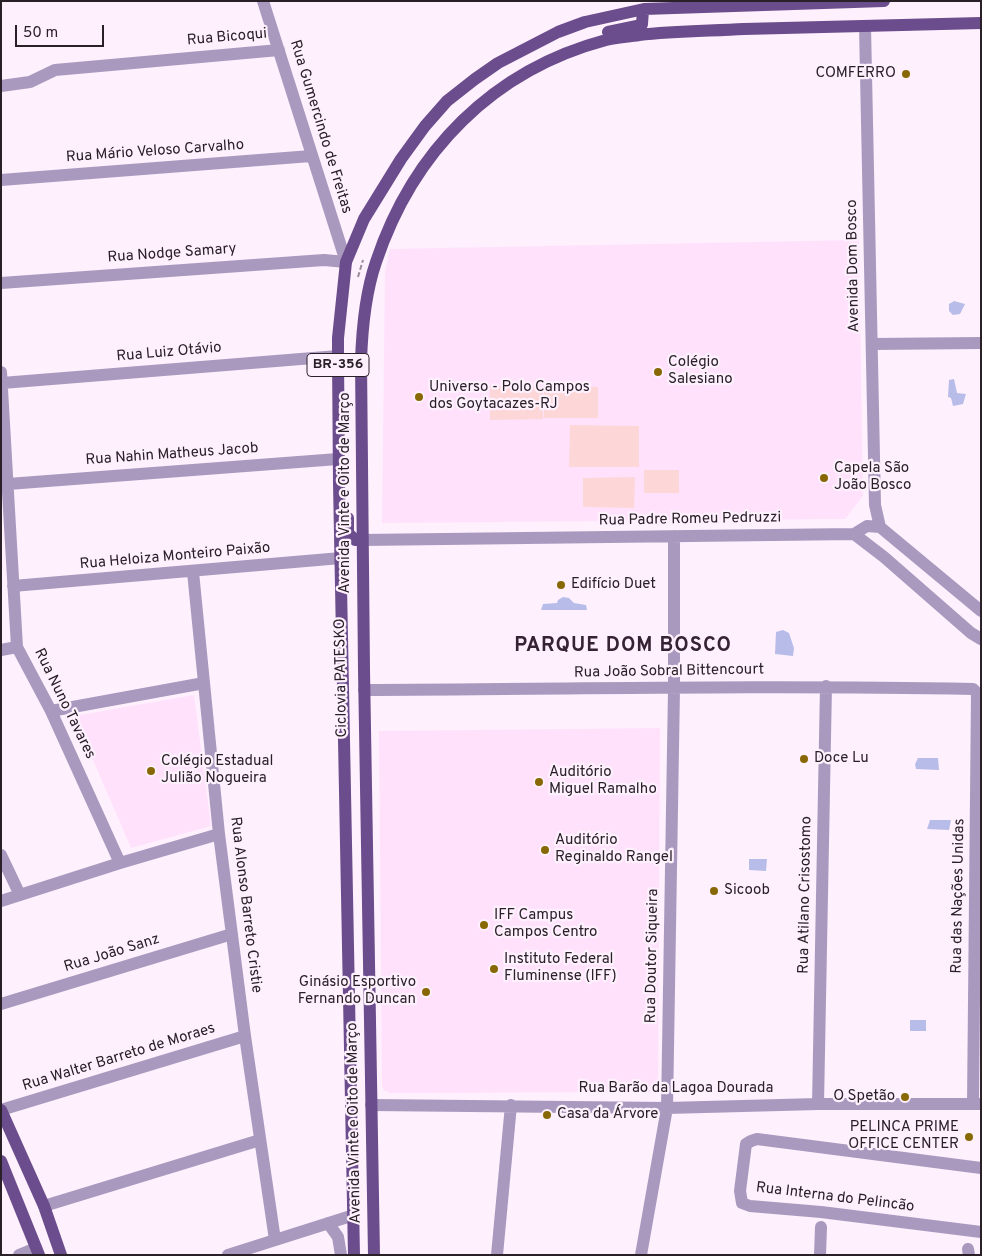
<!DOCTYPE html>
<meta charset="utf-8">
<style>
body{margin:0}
#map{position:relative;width:982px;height:1256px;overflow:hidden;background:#fef0fd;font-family:Overpass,sans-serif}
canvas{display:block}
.frame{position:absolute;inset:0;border:2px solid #292028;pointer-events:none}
.scale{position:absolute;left:15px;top:25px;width:89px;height:22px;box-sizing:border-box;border:2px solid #292028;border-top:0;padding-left:6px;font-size:15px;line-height:18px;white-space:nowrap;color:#292028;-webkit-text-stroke:4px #fef0fd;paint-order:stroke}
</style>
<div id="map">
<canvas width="982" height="1256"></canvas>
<div class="frame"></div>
<div class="scale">50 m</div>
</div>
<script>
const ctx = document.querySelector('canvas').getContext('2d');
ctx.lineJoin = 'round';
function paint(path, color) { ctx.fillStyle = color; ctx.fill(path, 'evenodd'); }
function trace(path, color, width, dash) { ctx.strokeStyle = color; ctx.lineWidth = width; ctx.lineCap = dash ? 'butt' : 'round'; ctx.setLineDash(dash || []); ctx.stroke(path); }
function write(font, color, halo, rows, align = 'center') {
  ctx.font = font + ' Overpass,sans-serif'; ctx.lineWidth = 4.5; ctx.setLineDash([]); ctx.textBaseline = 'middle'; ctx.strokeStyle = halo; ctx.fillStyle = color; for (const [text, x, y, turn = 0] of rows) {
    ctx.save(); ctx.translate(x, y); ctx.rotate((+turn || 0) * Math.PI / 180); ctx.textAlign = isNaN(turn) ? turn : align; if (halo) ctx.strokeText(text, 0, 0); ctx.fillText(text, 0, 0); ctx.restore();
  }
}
const built = new Path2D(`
 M859,240L863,496L845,519L382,523L385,272L390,249Z
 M194,695L211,826L131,848L74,716Z
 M660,728L658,1086L656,1089L650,1092L390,1093L385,1091L382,1086L379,731Z`);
const green = new Path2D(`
 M490,386H543V419L490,420Z
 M544,386L598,387V418H544Z
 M570,425L639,426V467H569Z
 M644,470H679V493H644Z
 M635,477L634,508L583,507V478Z`);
const water = new Path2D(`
 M954,301L965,304L960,314L953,315L949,311V304Z
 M954,379L957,393L966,394L963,404L953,406L951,398L948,397L949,380Z
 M563,597L569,598L574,603L586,605L587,610H541L543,604L557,603L558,600Z
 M783,630L789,633L794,648L793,656L775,654L776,632Z
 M918,758H938L939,770L916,769L915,764Z
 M930,820H951L949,830L927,829Z
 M749,859H767L766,871L749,870Z
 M910,1020H926V1031H910Z`);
const path = new Path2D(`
 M358,277L363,260`);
const minor = new Path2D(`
 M865,26L875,505L880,527
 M1,86L30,82L55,70L279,50
 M1,180L311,156
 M1,283L324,260L346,262L263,1
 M872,344L981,343
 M1,372L17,647L51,711L120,863
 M2,383L338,356
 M8,484L338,459
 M854,534L867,526L880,527L981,611
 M362,540L854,534L884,557L971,633L981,639
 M193,572L219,834L245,1036L275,1240
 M13,586L341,558
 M1,650L17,647
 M364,690C567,689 770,685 973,689
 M51,711L204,683
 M1,855L20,895
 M1,901L120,863L219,834
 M1,1004L232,934
 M818,1104L826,686
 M973,1104L977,693L973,689
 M371,1105L667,1108L818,1104H981
 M1,1110L245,1036
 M981,1168L757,1139L751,1141L746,1144L740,1191L742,1203L750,1206L821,1212L981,1232
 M44,1206L260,1140
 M328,1223L338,1237L341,1255
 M968,1249L969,1255
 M19,1255L36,1248
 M228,1255L354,1215
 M497,1255L511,1105
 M641,1255L667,1108L674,689V536
 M820,1255L821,1227`);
const major = new Path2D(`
 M608,32L637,26L642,24L643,10
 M348,518V533L355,540H362
 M1,1110L44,1206L61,1255
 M1,1161L39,1255
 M354,1255L339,483L338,356V338L346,262L364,219L401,159L425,126L447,101L475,79L498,63L558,32L585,22L644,9L884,1
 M374,1255L364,670L361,362C362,328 365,294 376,262C413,151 493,70 606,40C617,37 628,37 639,35C674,31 709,31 744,29C823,27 902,25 981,23`);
const markers = [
 [906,74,5,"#876804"],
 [658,372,5,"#876804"],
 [419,397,5,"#876804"],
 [824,478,5,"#876804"],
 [561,585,5,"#876804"],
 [804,759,5,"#876804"],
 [151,771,5,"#876804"],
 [539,782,5,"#876804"],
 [545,850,5,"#876804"],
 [714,891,5,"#876804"],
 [484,925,5,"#876804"],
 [494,969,5,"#876804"],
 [426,992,5,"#876804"],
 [905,1097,5,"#876804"],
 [547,1115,5,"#876804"],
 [969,1137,5,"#876804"]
];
const shields = [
 [338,365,62]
];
const shieldNames = [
 ["BR-356",338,365]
];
const streetNames = [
 ["Rua Bicoqui",227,38,-5],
 ["Rua Gumercindo de Freitas",320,127,73],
 ["Rua Mário Veloso Carvalho",155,152,-4],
 ["Rua Nodge Samary",172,254,-4],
 ["Avenida Dom Bosco",854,266,-91],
 ["Rua Luiz Otávio",169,353,-5],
 ["Rua Nahin Matheus Jacob",172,455,-4],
 ["Avenida Vinte e Oito de Março",346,493,-90],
 ["Rua Padre Romeu Pedruzzi",690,520,-1],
 ["Rua Heloiza Monteiro Paixão",175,557,-5],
 ["Rua João Sobral Bittencourt",669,672,-1],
 ["Ciclovia PATESKO",342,678,-91],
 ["Rua Nuno Tavares",64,704,64],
 ["Rua Atilano Crisostomo",806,895,-89],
 ["Rua das Nações Unidas",959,896,-89],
 ["Rua Alonso Barreto Cristie",245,905,83],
 ["Rua João Sanz",112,954,-17],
 ["Rua Doutor Siqueira",653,956,-89],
 ["Rua Walter Barreto de Moraes",119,1058,-17],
 ["Rua Barão da Lagoa Dourada",676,1089],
 ["Avenida Vinte e Oito de Março",355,1123,-91],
 ["Rua Interna do Pelincão",835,1198,7]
];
const poiNames = [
 ["COMFERRO",896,74,"right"],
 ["Colégio",668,363],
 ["Salesiano",668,380],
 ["Universo - Polo Campos",429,388],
 ["dos Goytacazes-RJ",429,405],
 ["Capela São",834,469],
 ["João Bosco",834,486],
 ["Edifício Duet",571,585],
 ["Doce Lu",814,759],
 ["Colégio Estadual",161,762],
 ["Julião Nogueira",161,779],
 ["Auditório",549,773],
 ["Miguel Ramalho",549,790],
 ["Auditório",555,841],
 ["Reginaldo Rangel",555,858],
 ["Sicoob",724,891],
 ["IFF Campus",494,916],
 ["Campos Centro",494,933],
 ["Instituto Federal",504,960],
 ["Fluminense (IFF)",504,977],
 ["Ginásio Esportivo",416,983,"right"],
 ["Fernando Duncan",416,1000,"right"],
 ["O Spetão",895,1097,"right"],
 ["Casa da Árvore",557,1115],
 ["PELINCA PRIME",959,1128,"right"],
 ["OFFICE CENTER",959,1145,"right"]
];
const districtNames = [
 ["PARQUE DOM BOSCO",623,647]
];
paint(built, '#ffe1fc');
paint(green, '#fdd7d8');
paint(water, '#b8bce8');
trace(path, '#988c97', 2, [5, 2.5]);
trace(minor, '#aa99be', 12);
trace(major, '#6b4c8c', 12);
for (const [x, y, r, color] of markers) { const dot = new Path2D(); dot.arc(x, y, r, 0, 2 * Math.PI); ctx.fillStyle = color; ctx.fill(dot); trace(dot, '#fef0fd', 2); }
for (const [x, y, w] of shields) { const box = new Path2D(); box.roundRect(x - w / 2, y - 11.5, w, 23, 4); ctx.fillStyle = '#fef0fd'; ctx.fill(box); trace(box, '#292028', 1); }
write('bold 14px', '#292028', null, shieldNames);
write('15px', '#292028', '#fef0fd', streetNames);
write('15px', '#292028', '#fef0fd', poiNames, 'left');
ctx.letterSpacing = '1px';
write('bold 20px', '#352334', '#fef0fd', districtNames);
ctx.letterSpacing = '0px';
</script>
